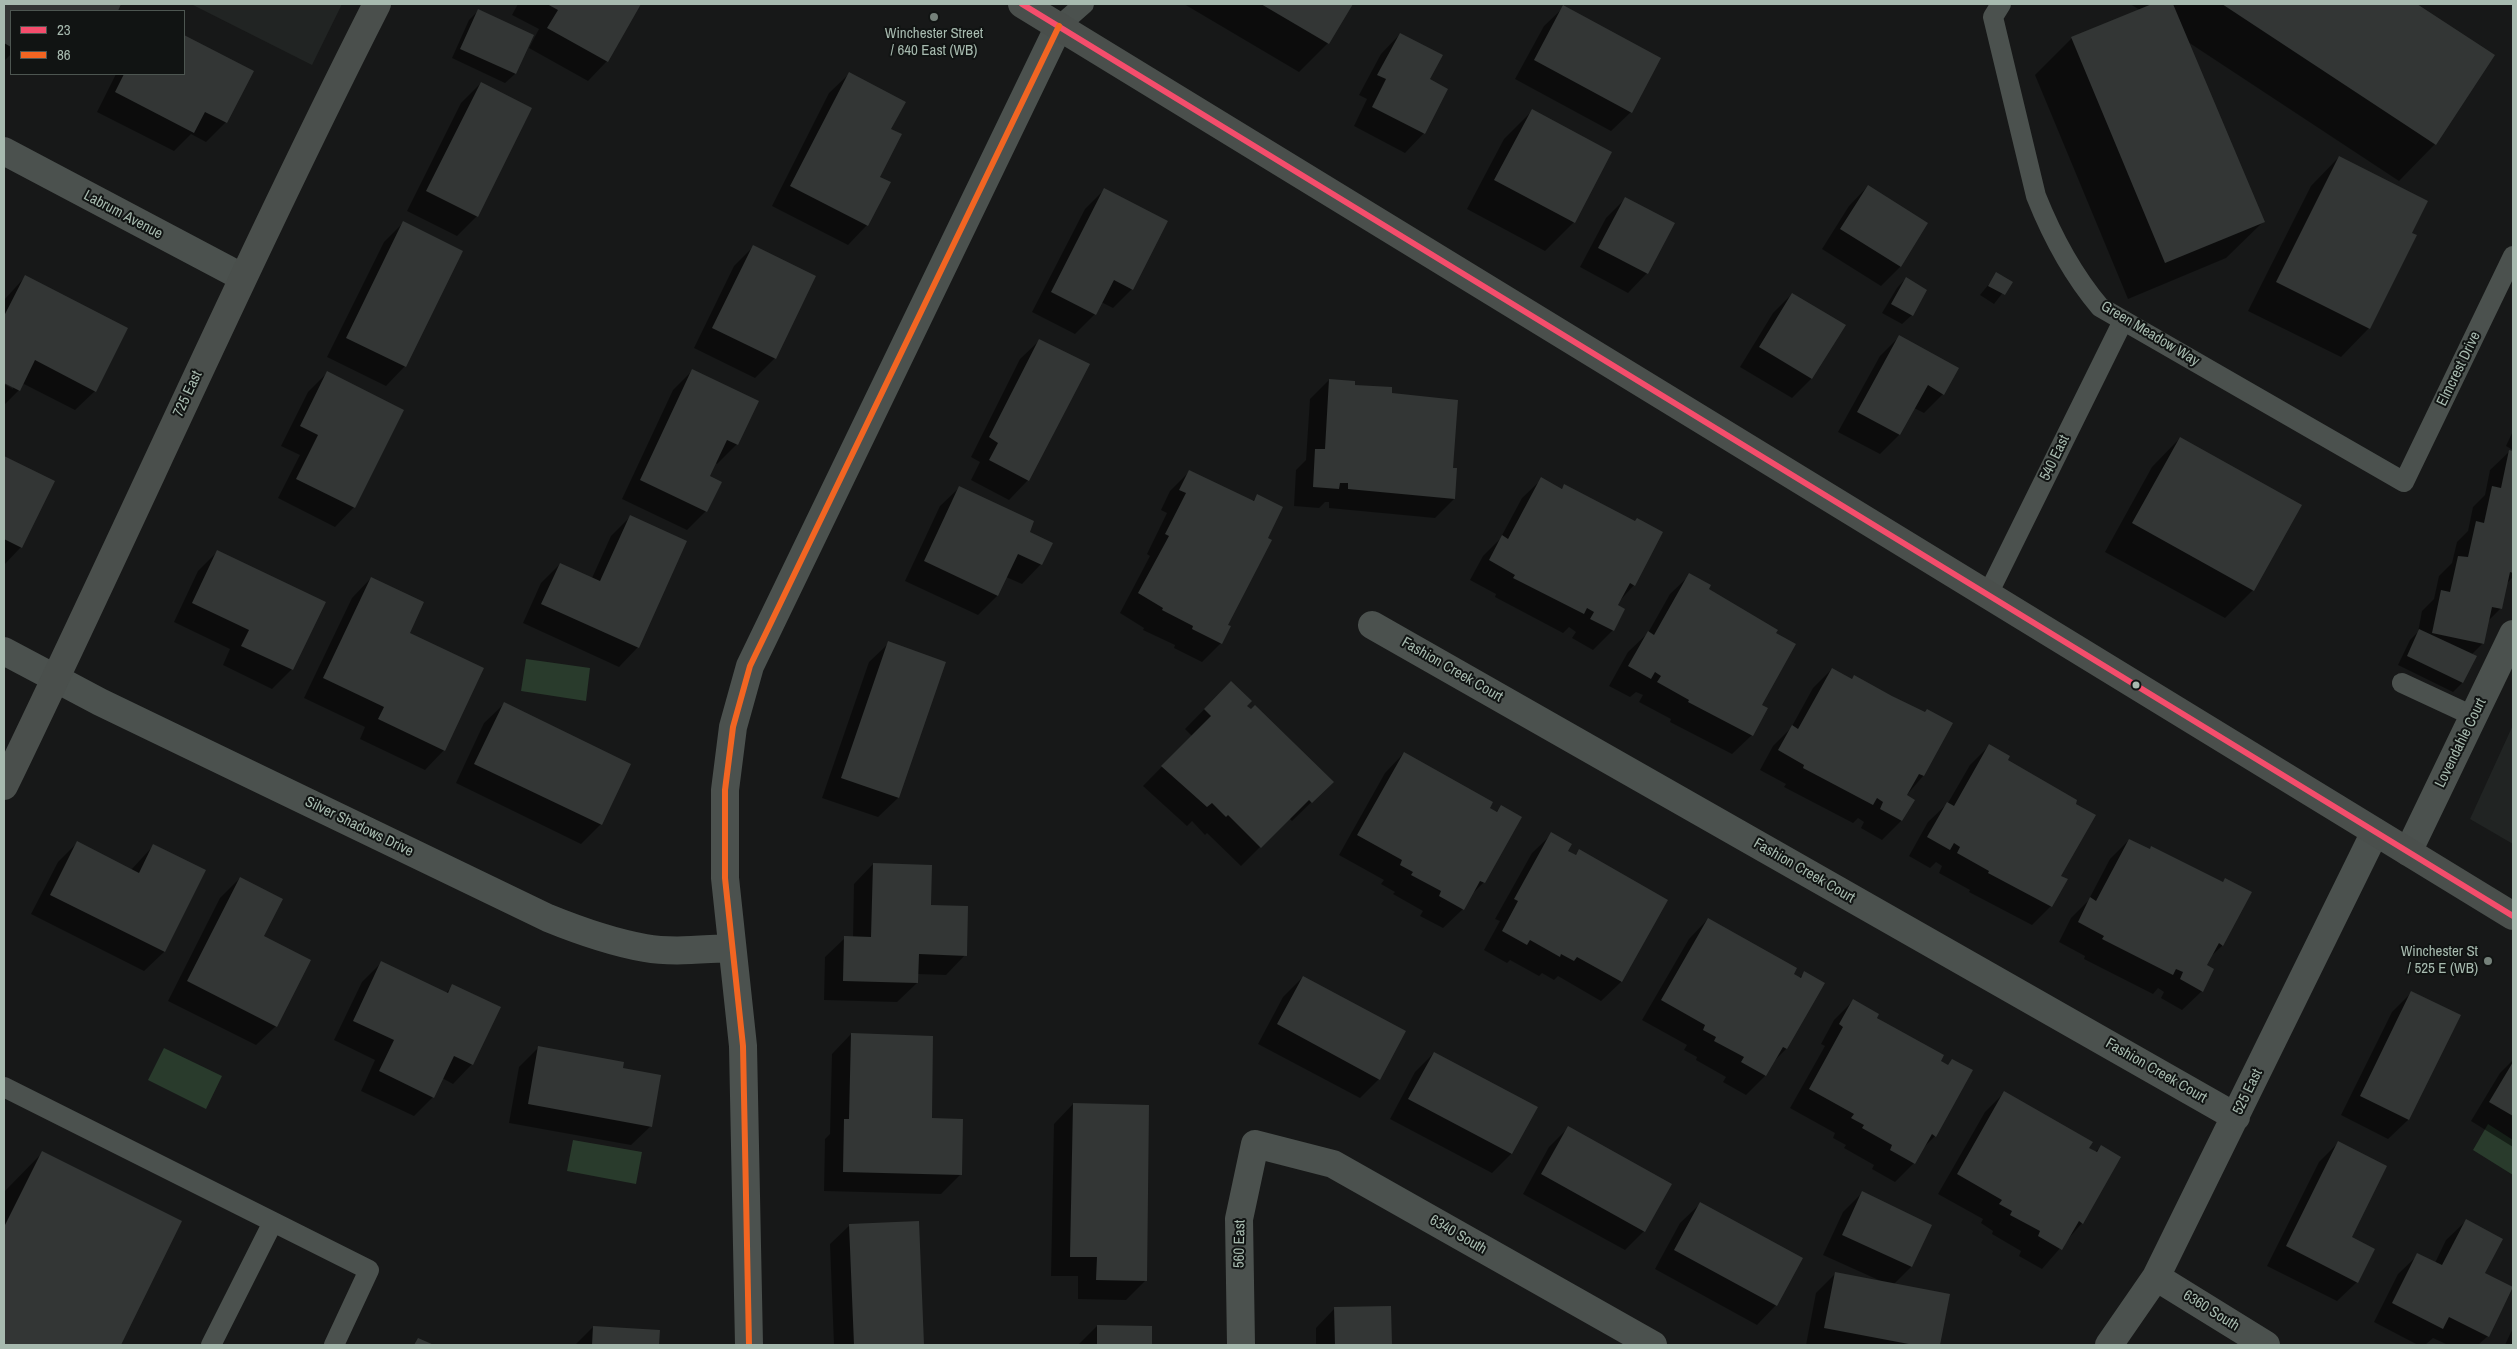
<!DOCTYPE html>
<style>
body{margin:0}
#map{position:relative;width:2517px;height:1349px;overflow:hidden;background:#171818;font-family:"Archivo Narrow",sans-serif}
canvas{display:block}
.frame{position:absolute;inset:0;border:5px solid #a7baaf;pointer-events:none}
.legend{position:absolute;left:10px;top:10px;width:175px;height:65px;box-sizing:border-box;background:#111413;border:1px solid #4d5651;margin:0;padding:6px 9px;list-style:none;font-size:15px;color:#a7baaf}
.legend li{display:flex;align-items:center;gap:10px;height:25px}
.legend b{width:25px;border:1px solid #4d5651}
</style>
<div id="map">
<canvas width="2517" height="1349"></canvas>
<div class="frame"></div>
<ul class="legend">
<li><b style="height:6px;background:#f44d6c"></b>23</li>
<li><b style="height:6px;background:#f26522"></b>86</li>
</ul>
</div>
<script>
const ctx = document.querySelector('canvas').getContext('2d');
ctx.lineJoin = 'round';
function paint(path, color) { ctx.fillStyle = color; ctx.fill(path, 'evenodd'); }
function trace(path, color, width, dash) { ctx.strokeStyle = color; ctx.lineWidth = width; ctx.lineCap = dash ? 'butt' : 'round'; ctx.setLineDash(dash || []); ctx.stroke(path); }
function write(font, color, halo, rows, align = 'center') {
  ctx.font = font + ' "Archivo Narrow",sans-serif'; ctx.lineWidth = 4; ctx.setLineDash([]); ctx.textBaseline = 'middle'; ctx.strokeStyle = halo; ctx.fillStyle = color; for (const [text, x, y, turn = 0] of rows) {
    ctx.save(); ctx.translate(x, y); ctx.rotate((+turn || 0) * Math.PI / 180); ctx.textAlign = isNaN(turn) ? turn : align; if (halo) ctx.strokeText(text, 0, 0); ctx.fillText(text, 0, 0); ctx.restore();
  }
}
const built = new Path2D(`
 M191,4H342L312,65Z
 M2513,725V844L2470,819Z`);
const water = new Path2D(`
 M526,659L590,668L586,701L521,691Z
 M164,1048L222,1076L206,1109L148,1080Z
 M2488,1124L2513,1140V1175L2473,1150Z
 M573,1140L642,1152L636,1184L567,1171Z`);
const shadow = new Path2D(`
 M4,4H120L116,11H11V54L4,61Z
 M518,4H639L607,61L588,81L529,48L539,29L512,15Z
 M1184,4H1351L1328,43L1299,72Z
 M2130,4H2414L2493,56L2435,144L2399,181L2188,42L2263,222L2226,258L2128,299L2035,75L2072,38L2140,10Z
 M1564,7L1631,112L1611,131L1515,79L1544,26Z
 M479,10L532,35L515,74L505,83L452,58L469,20Z
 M1400,34L1428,80L1424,133L1405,153L1354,126L1367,99L1359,95L1381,54Z
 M184,36L252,71L226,122L206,142L191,134L174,151L97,112L116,74H184Z
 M849,74L879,178L867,225L848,245L772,206L829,93Z
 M481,83L530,108L477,216L457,236L407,211L461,103Z
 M1532,111L1574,222L1545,251L1467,209L1504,139Z
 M2339,157L2410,233L2369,328L2341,357L2248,311L2311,186Z
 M1868,186L1927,223L1900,267L1881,286L1822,249L1849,206Z
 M1104,190L1132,289L1113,308L1101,302L1095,314L1075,334L1032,312L1085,209Z
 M1626,198L1647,273L1628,293L1580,267L1606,218Z
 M404,222L405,366L386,386L327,357L384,242Z
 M753,247L775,358L755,378L694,348L734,266Z
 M1997,274L2011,282L1994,304L1980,295Z
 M25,277L95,391L75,410L22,383L19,390L4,405V384L13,389V386L4,381V300Z
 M1906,278L1912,315L1902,324L1882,313L1897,288Z
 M1792,294L1844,325L1811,379L1792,398L1740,367L1773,313Z
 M1899,337L1943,394L1924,413L1914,408L1899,435L1880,454L1838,432L1880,356Z
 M1040,340L1028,480L1009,500L971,480L980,462L971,457L1020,359Z
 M692,371L737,444L717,464L715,462L708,476L706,511L687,530L622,499L673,390Z
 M327,373L354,507L335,527L278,498L300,455L281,446L308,392Z
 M1329,380L1353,386L1452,470L1454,499L1435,518L1329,508V502H1325L1319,508L1294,506L1296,470L1306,460L1310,399Z
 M2513,431V450L2506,446Z
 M2180,438L2253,590L2225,618L2105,552L2152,467Z
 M2510,451L2513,452V577L2506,584L2501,608L2487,622L2483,643L2471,655L2462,683L2453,692L2398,665L2410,640L2418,632L2422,611L2434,599L2439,576L2452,563L2457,542L2468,531L2473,507L2485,495L2490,470Z
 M4,457L53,481L21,547L4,565Z
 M1189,472L1252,502L1257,496L1221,643L1202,662L1174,648L1175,645L1143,630L1144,628L1120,613L1150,556L1147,554L1167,513L1161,510L1170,491Z
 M1542,479L1561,489L1564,486L1634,585L1616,605L1613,630L1593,650L1572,638L1576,632L1569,627L1563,633L1495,597L1496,594L1470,580L1483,556L1500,539L1522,498Z
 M960,487L1041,564L1022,584L1006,577L997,596L978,615L905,581L940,506Z
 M630,517L638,647L619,667L523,623L541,583L560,564L592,578L611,536Z
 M217,552L324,602L292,669L272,689L223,665L230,649L174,622L198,571Z
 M1690,575L1760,706L1752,735L1732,754L1670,722L1671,719L1639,702L1643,695L1636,692L1630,697L1609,686L1628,652L1648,633L1670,594Z
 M371,578L408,633L444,750L425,770L360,739L365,727L304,698L352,598Z
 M889,643L945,662L898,798L878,817L822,798L869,662Z
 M1832,669L1851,680L1854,676L1924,713L1951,724L1923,776L1906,796L1902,820L1882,840L1861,828L1864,822L1858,818L1853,823L1784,787L1786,784L1760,770L1773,746L1791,728L1813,688Z
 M1231,682L1245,706L1332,782L1292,821L1289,818L1241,866L1207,833L1205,835L1192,821L1187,826L1143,786L1192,736L1185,729Z
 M504,704L629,764L601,824L581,844L456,783L484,723Z
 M1989,746L2007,761L2051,906L2032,925L1969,892L1970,890L1939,873L1942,866L1936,862L1930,868L1909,856L1928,822L1948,803L1970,765Z
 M1404,753L1496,812L1501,807L1484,882L1471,895L1463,909L1443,928L1420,916L1423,911L1393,894L1395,892L1381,884L1384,880L1339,855L1385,773Z
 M1552,834L1567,851L1574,856L1580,851L1666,900L1621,982L1601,1001L1558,976L1554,980L1542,973L1539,976L1510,960L1507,963L1484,950L1500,921L1495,919L1532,853Z
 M2129,840L2222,883L2225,880L2250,893L2222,946L2209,958L2205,966L2202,991L2182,1010L2161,998L2164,992L2158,988L2153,994L2084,959L2085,956L2059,942L2071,918L2088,901L2110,859Z
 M77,843L131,870L154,845L204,870L164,952L144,971L31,914L58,862Z
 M873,864L930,907L965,955L946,975L917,974V983L897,1002L824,1000L825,957L845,938H853L854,884Z
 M240,878L262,937L276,1026L256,1045L168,1001L220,898Z
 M1708,919L1799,978L1805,973L1786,1049L1773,1062L1765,1076L1746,1095L1723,1082L1726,1077L1696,1060L1697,1057L1684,1050L1687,1045L1642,1020L1689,939Z
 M381,963L446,993L453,986L472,1064L453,1084L442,1078L433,1097L414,1116L361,1091L375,1060L334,1040L362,982Z
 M1303,977L1379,1079L1360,1098L1258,1044L1283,997Z
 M2412,992L2459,1015L2408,1120L2388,1139L2341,1115L2392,1012Z
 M1853,1001L1947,1066L1953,1060L1971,1071L1935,1136L1922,1149L1914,1163L1895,1182L1872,1169L1874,1165L1844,1148L1846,1145L1833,1138L1835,1133L1790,1108L1825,1046L1821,1044L1834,1020Z
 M851,1034L930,1120L960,1175L941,1194L824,1191L825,1139L830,1134L832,1054Z
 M539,1047L622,1069L651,1126L631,1145L509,1123L519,1067Z
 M1434,1053L1536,1108L1511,1154L1492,1173L1390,1119L1415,1072Z
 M2513,1060V1147L2471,1121L2500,1073Z
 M2004,1093L2088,1148L2095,1152L2101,1147L2082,1223L2042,1269L2019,1256L2021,1251L1992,1234L1993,1231L1981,1223L1983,1219L1938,1194L1985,1112Z
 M1073,1104L1146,1280L1126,1300L1078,1299V1276H1051L1054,1124Z
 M1568,1128L1644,1231L1625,1250L1523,1194L1549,1147Z
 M2338,1143L2357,1282L2337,1301L2267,1266L2319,1162Z
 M42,1153L181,1222L119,1345H4V1192Z
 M1862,1193L1911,1267L1893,1285L1948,1295L1939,1345H1806L1816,1293L1835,1274L1883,1282L1823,1255L1843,1212Z
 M1700,1204L1776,1305L1757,1325L1655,1269L1680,1223Z
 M2466,1221L2484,1273L2513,1288L2488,1336L2478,1345H2448L2433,1338L2425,1345H2418L2374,1322L2398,1274L2418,1255L2435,1263L2446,1240Z
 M918,1222L923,1345H834L830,1244L850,1225Z
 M1335,1308H1390V1345H1316V1328Z
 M1097,1326L1151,1327L1150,1345H1078Z
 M593,1327L658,1331V1345H575Z
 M2513,1330V1345H2505L2511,1332Z`);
const building = new Path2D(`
 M4,4H121L118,11H11V47L4,43Z
 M547,4H641L608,62L547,28L558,10Z
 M1261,4H1353L1329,44Z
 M2152,4H2173L2265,222L2165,263L2071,37Z
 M2222,4H2417L2495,55L2436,145Z
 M1563,5L1661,58L1632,113L1534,60Z
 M478,9L534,35L516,74L460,49Z
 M1400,33L1443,55L1430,79L1448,89L1425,134L1372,107L1386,79L1377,75Z
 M184,35L254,71L227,123L205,112L194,133L115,92L124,74H184Z
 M849,72L906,102L891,129L902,134L880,177L891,182L868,226L790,186Z
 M481,82L532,108L478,217L426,191Z
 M1532,109L1612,152L1575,223L1494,180Z
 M2339,156L2428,201L2412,233L2417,235L2370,329L2276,282Z
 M1868,185L1928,223L1901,267L1840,229Z
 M1104,188L1168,221L1133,290L1114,280L1096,315L1051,292Z
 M1625,197L1675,223L1648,274L1598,248Z
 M403,221L463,251L406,367L346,338Z
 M753,245L816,276L776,359L712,328Z
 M1996,272L2013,282L2005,295L1988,286Z
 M25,275L128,328L96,392L35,360L20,391L4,383V316Z
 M1906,277L1927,290L1913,316L1891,304Z
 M1792,293L1846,325L1812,379L1759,347Z
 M1899,335L1959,368L1944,395L1928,385L1900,435L1857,412Z
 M1039,339L1090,364L1029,481L989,460L998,443L989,437Z
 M692,369L759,401L738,445L727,440L710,476L722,482L707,512L640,480Z
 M327,371L404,410L355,508L296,479L318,435L300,426Z
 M1329,379L1355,381V385L1392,387V393L1458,400L1453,468H1457L1455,499L1348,489V483H1340L1339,489L1313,487L1315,449H1325Z
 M2180,437L2302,505L2254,591L2132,523Z
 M2509,450L2513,451V573L2510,572L2502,609L2492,607L2484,644L2432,633L2441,590L2450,592L2458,556L2468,557L2476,521L2484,523L2492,486L2501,488Z
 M4,456L55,481L22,548L4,539Z
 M1189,470L1254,501L1257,494L1283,507L1268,538L1272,540L1228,625L1231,626L1222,644L1192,629L1193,626L1162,610L1163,608L1138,593L1169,536L1165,534L1186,493L1179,490Z
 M1541,477L1562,489L1564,484L1635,521L1637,518L1663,532L1635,586L1630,583L1618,605L1625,609L1614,631L1590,619L1594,612L1587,608L1584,614L1513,578L1515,575L1489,560L1502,535L1508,539Z
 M959,486L1034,521L1030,532L1053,543L1042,565L1018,554L998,596L924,561Z
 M630,515L687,541L639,648L541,604L560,563L600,581Z
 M217,550L326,602L293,670L241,646L249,630L192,603Z
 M1689,573L1711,585L1709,589L1778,630L1776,633L1796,644L1762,705L1768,708L1753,736L1688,702L1689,700L1657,682L1661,676L1655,672L1651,679L1628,666L1648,631L1654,635Z
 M371,577L424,602L410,633L484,668L445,751L378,719L384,707L323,678Z
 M2419,629L2477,656L2463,683L2407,656Z
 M888,641L946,662L899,798L841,778Z
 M1832,668L1852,679L1854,675L1892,696L1925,712L1927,709L1953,723L1924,776L1919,774L1907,795L1915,800L1902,821L1880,809L1883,802L1877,798L1873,805L1803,768L1804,765L1778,750L1792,725L1798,729Z
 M1231,681L1252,701L1247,706L1251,709L1255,705L1334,782L1312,803L1309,800L1261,848L1228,815L1226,817L1212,803L1207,807L1161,766L1211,716L1204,709Z
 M504,702L631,764L602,825L474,764Z
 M1989,744L2010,756L2008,760L2077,800L2076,804L2096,815L2061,876L2068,879L2052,907L1988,873L1989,871L1957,853L1960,847L1954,843L1950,850L1927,837L1947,802L1954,806Z
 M1404,752L1493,802L1490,808L1497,812L1501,805L1522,817L1485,883L1480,881L1464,910L1439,896L1441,891L1411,875L1413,872L1400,865L1402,860L1357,835Z
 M1551,832L1572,844L1568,851L1576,855L1579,849L1668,900L1622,982L1577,957L1574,961L1561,954L1560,957L1530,940L1527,945L1502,931L1518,901L1514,899Z
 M2129,839L2150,849L2151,846L2223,882L2225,878L2252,892L2223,946L2219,943L2207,965L2214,969L2203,992L2180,979L2183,972L2176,969L2173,975L2102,939L2104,936L2078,922L2090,897L2096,901Z
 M77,841L139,873L153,844L206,870L165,952L50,895Z
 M873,863L932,865L931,905L968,906L967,956L919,954L918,983L843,981L844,936L871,937Z
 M240,877L283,899L264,936L311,960L277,1027L187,981Z
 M1708,918L1797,968L1794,974L1801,978L1804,971L1825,983L1787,1049L1783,1047L1766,1076L1741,1062L1744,1057L1714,1041L1716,1037L1703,1030L1705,1025L1661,1000Z
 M381,961L448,993L452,984L501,1007L473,1065L454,1056L434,1098L379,1071L394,1040L353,1021Z
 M1303,976L1406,1031L1380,1080L1277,1024Z
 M2411,991L2461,1015L2409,1120L2360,1096Z
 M1853,999L1879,1014L1877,1018L1944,1055L1941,1061L1948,1065L1952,1059L1973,1070L1936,1137L1932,1134L1915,1164L1890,1150L1892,1145L1862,1128L1864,1125L1851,1118L1854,1114L1809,1089L1843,1027L1839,1024Z
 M851,1033L933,1036L932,1118L963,1119L962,1175L843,1172L844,1119H849Z
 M538,1046L624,1062L623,1068L661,1075L652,1127L528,1104Z
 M1434,1052L1538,1107L1512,1154L1408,1099Z
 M2513,1062V1116L2489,1102Z
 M2004,1091L2093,1142L2089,1148L2097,1152L2101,1145L2121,1157L2083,1224L2079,1221L2062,1250L2038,1236L2040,1231L2010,1215L2012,1211L1999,1204L2002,1200L1957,1174Z
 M1073,1103L1149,1105L1147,1281L1096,1280L1097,1257H1070Z
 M1568,1126L1672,1184L1645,1232L1541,1174Z
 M2338,1141L2387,1166L2352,1237L2375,1249L2358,1283L2286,1246Z
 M42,1151L182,1221L121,1345H4V1227Z
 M1862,1191L1932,1225L1912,1267L1842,1235Z
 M1700,1202L1803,1258L1777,1306L1674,1250Z
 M2466,1219L2503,1239L2485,1273L2513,1287L2489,1337L2449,1317L2443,1329L2392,1303L2417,1253L2442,1265Z
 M919,1221L924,1345H854L849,1224Z
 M1835,1272L1950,1294L1940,1345H1914L1824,1328Z
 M1391,1306L1392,1345H1335L1334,1307Z
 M1097,1325L1152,1326V1345H1097Z
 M593,1326L660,1330L659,1345H592Z
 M418,1338L434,1345H414Z`);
const lane = new Path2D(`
 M2001,4L1993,17L2036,196C2052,236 2072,274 2100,307L2404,482L2513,256
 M1059,26L1084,4
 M1988,594L2123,321
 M2402,683L2473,716
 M4,1087L369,1270L334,1345
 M211,1345L273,1222`);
const street = new Path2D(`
 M4,151L242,277
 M1372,625L2236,1117
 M4,651L100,702L548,918C580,931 611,942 645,948C673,953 703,949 731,948
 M2408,852L2513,634
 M2156,1277L2266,1345
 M749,1345L743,1046L725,878V790L733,727L750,666L1059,26
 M1241,1345L1239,1219L1255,1144L1333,1164L1653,1345
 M2109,1345L2156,1277L2375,832`);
const secondary = new Path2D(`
 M1022,4L2513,916
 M4,786C130,526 246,262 377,4`);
const bus1 = new Path2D(`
 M1022,4L2513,916`);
const bus2 = new Path2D(`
 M749,1345L743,1046L725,878V790L733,727L750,666L1059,26`);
const markers = [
 [934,17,5,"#75817a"],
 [2136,685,4.5,"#a7baaf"],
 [2488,961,5,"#75817a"]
];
const poiNames = [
 ["Winchester Street",934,34],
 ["/ 640 East (WB)",934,51],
 ["Winchester St",2478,952,"right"],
 ["/ 525 E (WB)",2478,969,"right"]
];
const streetNames = [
 ["Labrum Avenue",123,215,28],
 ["Green Meadow Way",2150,334,31],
 ["Elmcrest Drive",2459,369,-64],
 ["725 East",188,394,-65],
 ["540 East",2055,458,-64],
 ["Fashion Creek Court",1452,670,30],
 ["Lovendahle Court",2461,743,-64],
 ["Silver Shadows Drive",359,827,26],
 ["Fashion Creek Court",1804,871,30],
 ["Fashion Creek Court",2156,1071,30],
 ["525 East",2248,1092,-64],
 ["6340 South",1458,1235,30],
 ["560 East",1240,1244,-89],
 ["6360 South",2211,1311,32]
];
paint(built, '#212423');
paint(water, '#293b2c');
paint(shadow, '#0007');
paint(building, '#333635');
trace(lane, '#4b514e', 20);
trace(street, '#4b514e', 28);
trace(secondary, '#4a4f4c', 28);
trace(bus1, '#f44d6c', 6);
trace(bus2, '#f26522', 6);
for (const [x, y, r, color] of markers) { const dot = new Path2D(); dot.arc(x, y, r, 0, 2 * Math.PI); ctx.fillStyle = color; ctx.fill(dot); trace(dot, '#111413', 2); }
write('15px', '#a7baaf', '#111413', poiNames);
write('15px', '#a7baaf', '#111413', streetNames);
</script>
